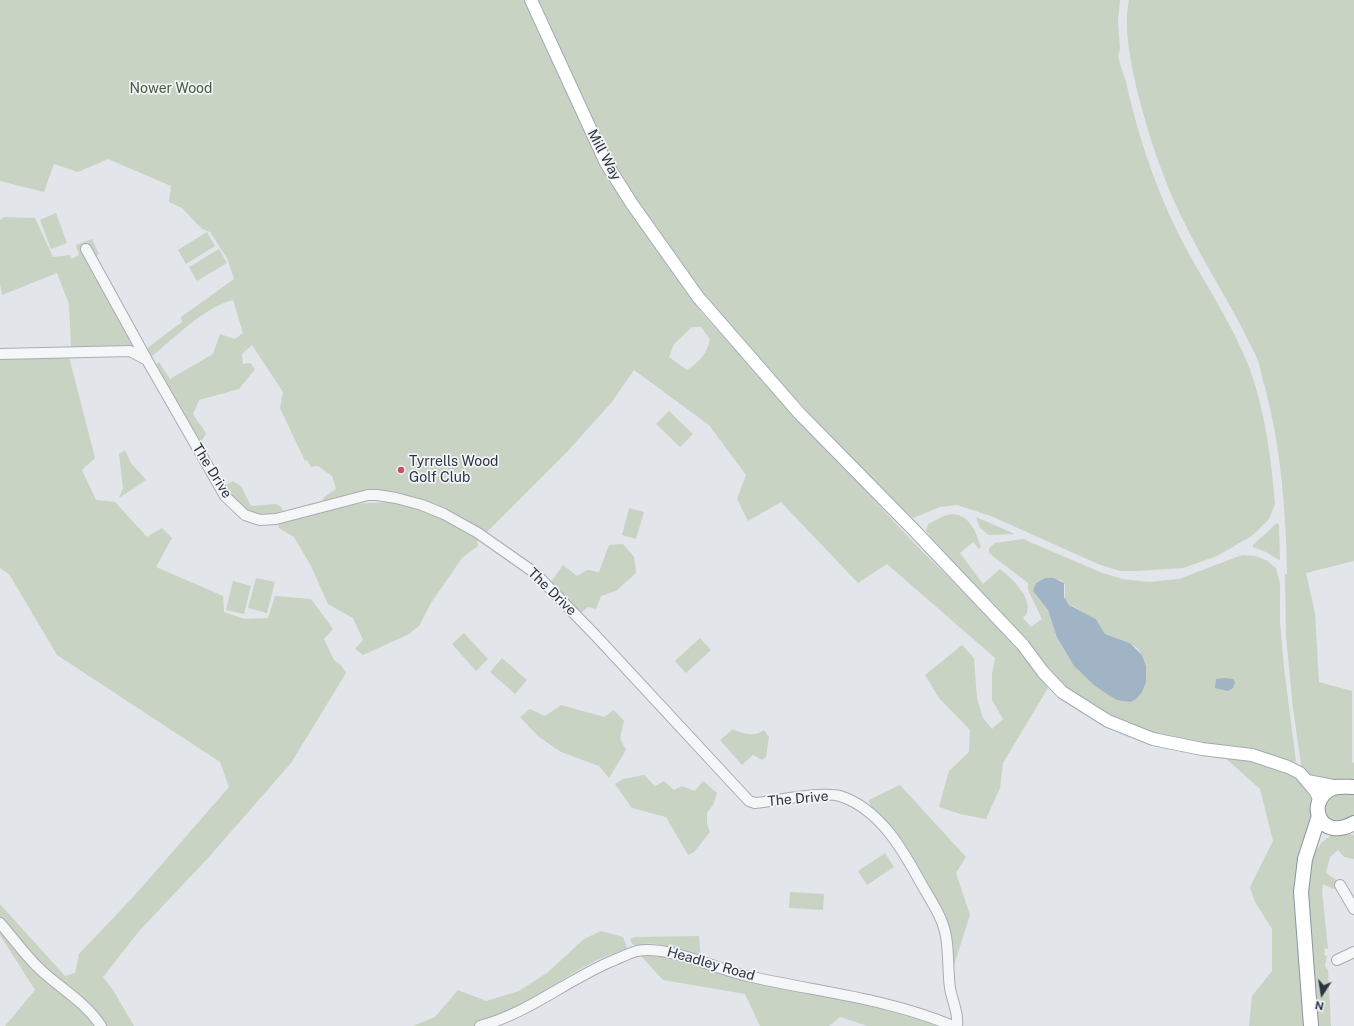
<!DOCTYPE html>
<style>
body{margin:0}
#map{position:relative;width:1354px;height:1026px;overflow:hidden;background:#e2e5e9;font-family:"Public Sans",sans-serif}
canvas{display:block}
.north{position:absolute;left:1302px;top:974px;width:40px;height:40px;-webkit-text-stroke:3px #f2f4f7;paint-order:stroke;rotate:192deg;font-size:11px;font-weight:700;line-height:16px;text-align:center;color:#2c3440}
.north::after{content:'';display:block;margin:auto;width:14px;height:18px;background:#2c3440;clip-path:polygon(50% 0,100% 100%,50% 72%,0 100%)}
</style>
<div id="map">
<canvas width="1354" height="1026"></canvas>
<div class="north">N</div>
</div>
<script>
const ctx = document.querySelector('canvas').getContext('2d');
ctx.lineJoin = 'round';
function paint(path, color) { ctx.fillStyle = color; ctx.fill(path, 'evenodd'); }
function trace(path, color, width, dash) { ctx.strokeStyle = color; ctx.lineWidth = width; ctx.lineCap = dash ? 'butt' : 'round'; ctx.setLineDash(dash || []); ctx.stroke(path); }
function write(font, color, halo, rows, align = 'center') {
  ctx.font = font + ' "Public Sans",sans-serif'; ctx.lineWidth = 3.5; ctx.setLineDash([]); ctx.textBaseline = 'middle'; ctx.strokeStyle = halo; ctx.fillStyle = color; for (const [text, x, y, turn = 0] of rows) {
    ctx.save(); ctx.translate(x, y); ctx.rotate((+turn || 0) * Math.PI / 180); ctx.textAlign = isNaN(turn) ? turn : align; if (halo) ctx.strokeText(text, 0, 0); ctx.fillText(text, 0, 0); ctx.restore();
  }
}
const green = new Path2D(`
 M0,0H1120L1118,20L1120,50L1118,56C1120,65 1123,72 1126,82C1139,141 1159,199 1188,252C1209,290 1233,326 1249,367C1265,410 1271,458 1275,504L1269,519L1253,535L1217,556L1183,568L1136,571H1120L1098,564L991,516L957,505L940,507L913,518C881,489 850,457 820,425C783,385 745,345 710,303L700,311L913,542L1013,641L1048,688L1003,763L1000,788L986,819L960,814L939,807L949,771L969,752L970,730L939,698L925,675L962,645L974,658L977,698L983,718L992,729L1003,719L992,700V674L995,658L887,564L858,583L781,502L748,521L737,499L746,475L709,425L634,370L611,403L566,453L486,533L370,491L348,495L324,503L323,498L336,489L332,476L318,466L311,467L307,460L305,461L280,408L283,392L252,345L242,354L243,364L250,363L255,369L239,389L199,400L193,414C197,422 203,426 206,434L200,443L154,366L159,362L170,379L213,354L220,334L235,339L243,333L233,300C206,306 173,339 151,357L146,349L182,322L181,317L234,279L227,258L210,232L202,229L182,208L169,202L171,186L108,159L78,172L54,164L44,192L0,181ZM692,327H701L710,339C707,354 699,362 687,370L669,357L674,344Z
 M1129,0H1354V561L1306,573L1315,613L1319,682L1352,691V762L1354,763V781L1313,779L1302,770L1293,709L1286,636L1285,574H1287C1286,511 1281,448 1265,387C1262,380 1261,371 1259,364C1256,354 1250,345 1246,336C1228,300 1206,266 1188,230C1165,186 1149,138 1137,90C1131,62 1123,29 1129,0Z
 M56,213L67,243L51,249L40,220Z
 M4,217L35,218L53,257L70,255L71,259L79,255L76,245L92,239L99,254L89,261L136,345L129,349L71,348L69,304L57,273L2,295L0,284V220Z
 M207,232L215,246L186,264L178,250Z
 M219,249L227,263L197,281L189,267Z
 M69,357L95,458L82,470L96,500L115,502L147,537L162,528L172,538L156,567L223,596L224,612L245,619L268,618L275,596L311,599L333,629L324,639L334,660L341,665L346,673L291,763L208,858L140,930L103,977L113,990L134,1026H5L35,990L0,935V904L65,976L75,973L79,954L135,895L229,787L220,762L57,655L9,574L0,568V358Z
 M669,411L693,434L680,447L656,424Z
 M125,450L131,463L146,480L119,498L123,488L119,454Z
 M233,481L241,486L251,506L276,504L281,507L283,511L260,518L245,512L224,486Z
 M391,502L438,516L477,539L478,546L462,558L431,603L419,626L409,634L363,655L355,649L363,640L353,618L328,604L311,566L294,537L279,528L278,522L349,504Z
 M629,508L644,512L636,539L622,535Z
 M951,514C971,515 975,531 981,547L979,549L973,542L960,553L983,584L1000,569C1012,578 1039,604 1023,618L1031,627L1042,619L1028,590V583L989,553V548L995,543L1023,539L1100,572L1122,579L1149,582L1179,579L1242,555L1255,556L1266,560L1276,568L1280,584V623L1284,667L1296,762L1154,735L1113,718L1072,696L960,572L926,531L928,524L944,516ZM1045,578L1061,580L1065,585V602L1096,619L1105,634L1130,643L1137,648L1142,655L1146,666V682L1080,672L1068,657L1057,639L1048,610L1033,591L1036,583Z
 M976,517L1015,534L989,535L980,528Z
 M1277,523L1279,525L1280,559L1279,560L1266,552L1253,547V545Z
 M623,544L634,557L636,573L616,591L601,596L596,609L588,607L581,613L551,582L563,565L577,576L587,570L599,572L609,545Z
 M256,578L275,582L267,613L248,608Z
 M233,581L251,586L244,614L226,610Z
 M464,633L488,659L476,671L452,644Z
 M700,638L711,650L686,673L675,661Z
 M502,658L527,680L515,694L490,672Z
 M561,705L604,717L614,710L624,721L620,738L626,750L609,778L599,766L561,752L539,737L520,717L530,709L545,716Z
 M731,729C743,733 753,738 764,730L769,737L766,757L762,760L753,755L742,765L720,740L732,730Z
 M1222,755L1259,762L1292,774L1312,794L1314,802L1310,827L1307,838L1308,1026H1249L1252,996L1272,971V929L1255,902L1250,887L1273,841L1260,789Z
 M644,775L655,786L664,781L674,790L682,786L695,791L703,781L717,793L713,805L707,813V823L710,832L694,852L688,855L666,817L632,808L615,784L623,779Z
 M900,785L966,857L956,873L970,915L954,965L950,958V937L899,837L871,809L869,800Z
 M1338,792L1354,793V816L1335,823L1323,818L1325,801Z
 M1350,834L1354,835V859L1344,857L1338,850L1330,857L1326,873L1339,882L1337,888L1333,889L1323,884L1322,891L1328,949L1325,948L1324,955L1327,956L1325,966L1328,970L1331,1026H1315L1305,895L1312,857L1321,843L1330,836Z
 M885,853L894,867L867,885L858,871Z
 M790,892L824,894L823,910L789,908Z
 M601,931L623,937L627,948L597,960L573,973L524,1004L488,1019L492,1026H413L435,1017L458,990L486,1001L519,991L547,973L584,939Z
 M699,936L701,959C682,952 658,938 637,946L632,944L630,939L634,937Z
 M651,952L683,962L901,1013L938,1026H868L840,1017L829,1026H760L745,994L663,980L640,955Z`);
const water = new Path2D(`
 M1045,578H1054L1064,583V597L1069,605L1096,619L1105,634L1130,643L1142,655L1146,666V682L1142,692L1136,699L1131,702L1117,700L1107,694L1094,685L1074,666L1057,638L1048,610L1033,591L1036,583Z
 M1224,678L1233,679L1235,682L1233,688L1228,691L1215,688L1216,679Z`);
const minor = new Path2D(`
 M86,249L147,360
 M0,354L130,351L147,360L225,496L245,515L260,520L276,519L368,495H377L396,498L422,505L444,514L478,533L535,573L596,636L749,801L755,803C778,801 819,791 840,796C880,809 903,850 922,885C929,897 937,909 942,922C950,942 947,967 950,988C952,1001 959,1013 957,1026
 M1340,885L1354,909
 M0,923C14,939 27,958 43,972C63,990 86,1003 101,1026
 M1337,960L1354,952
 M480,1026C527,1014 567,980 612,961C620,958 629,953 637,951C668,945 716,969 748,976C817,992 887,998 953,1026`);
const major = new Path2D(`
 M531,0L606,163L632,204L698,297L799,413L913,529L1023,645L1043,672L1062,692L1108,721L1153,739L1202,749L1252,755L1288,767L1300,773L1316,792L1320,802
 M1307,781L1339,787`);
const highway = new Path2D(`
 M1354,787C1346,787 1336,785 1329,790C1306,804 1320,842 1354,823
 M1311,1026L1301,892L1305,859L1319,816`);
const markers = [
 [401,470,4,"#c35269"]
];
const parkNames = [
 ["Nower Wood",171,89]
];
const streetNames = [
 ["Mill Way",604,155,62],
 ["The Drive",212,471,58],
 ["The Drive",552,592,44],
 ["The Drive",798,799,-5],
 ["Headley Road",711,964,16]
];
const poiNames = [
 ["Tyrrells Wood",409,462],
 ["Golf Club",409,478]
];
paint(green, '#c8d3c4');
paint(water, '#a0b4c6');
trace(minor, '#a8acb3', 12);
trace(major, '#a2aab4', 14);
trace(highway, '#8b949f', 16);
trace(minor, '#f5f6f8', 10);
trace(major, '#fff', 12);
trace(highway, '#fff', 14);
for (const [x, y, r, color] of markers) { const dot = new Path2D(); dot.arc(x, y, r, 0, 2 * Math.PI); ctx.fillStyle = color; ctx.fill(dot); trace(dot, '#f2f4f7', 1.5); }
write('14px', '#425b3a', '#f2f4f7', parkNames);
write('14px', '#2c3440', '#f2f4f7', streetNames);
write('14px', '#2c3440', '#f2f4f7', poiNames, 'left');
</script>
